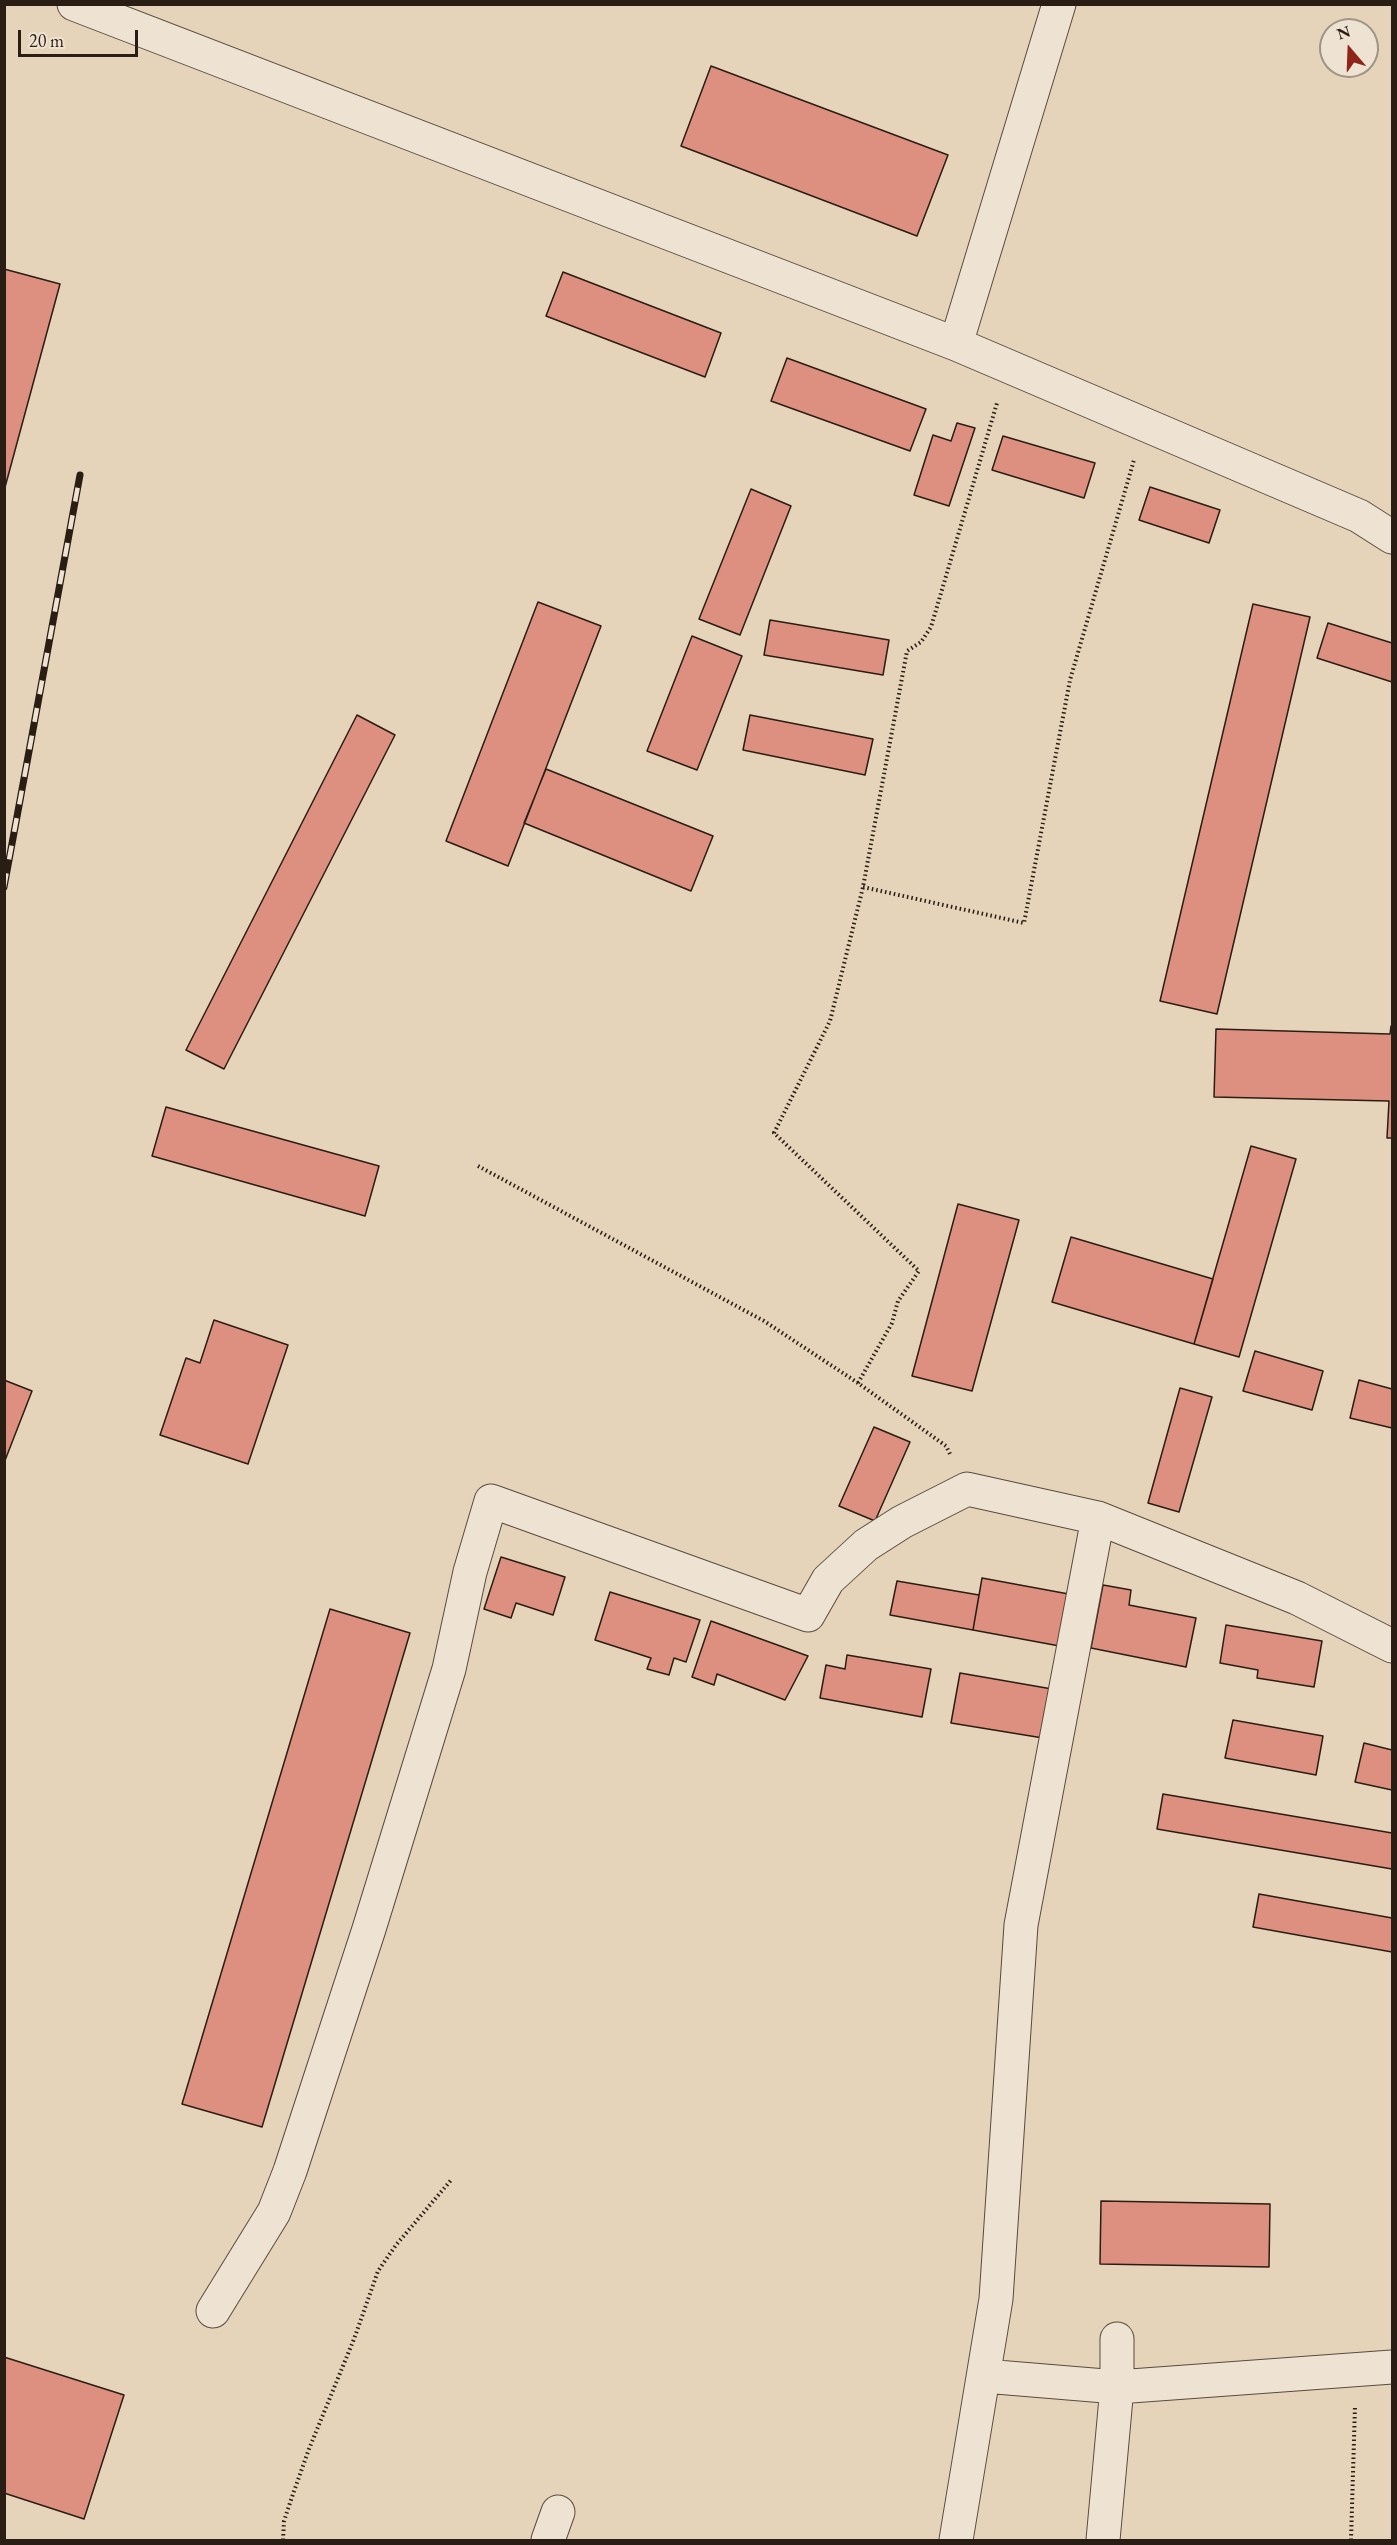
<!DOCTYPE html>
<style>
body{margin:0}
#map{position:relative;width:1397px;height:2545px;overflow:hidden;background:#e5d4ba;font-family:"EB Garamond",serif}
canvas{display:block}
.frame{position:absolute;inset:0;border:6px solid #2a1d14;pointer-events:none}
.north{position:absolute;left:1319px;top:18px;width:60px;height:60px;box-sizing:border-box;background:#eee3d2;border:2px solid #a09486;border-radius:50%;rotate:341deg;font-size:16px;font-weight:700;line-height:24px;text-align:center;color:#2a1d14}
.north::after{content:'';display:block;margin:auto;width:21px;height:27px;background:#8f2418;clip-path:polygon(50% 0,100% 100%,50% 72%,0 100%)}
.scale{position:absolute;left:18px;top:30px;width:120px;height:27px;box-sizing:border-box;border:3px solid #2a1d14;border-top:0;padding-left:8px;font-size:18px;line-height:21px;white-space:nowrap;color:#2a1d14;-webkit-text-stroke:4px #eee3d2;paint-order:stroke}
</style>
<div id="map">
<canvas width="1397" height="2545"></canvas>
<div class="frame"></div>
<div class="north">N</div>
<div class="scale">20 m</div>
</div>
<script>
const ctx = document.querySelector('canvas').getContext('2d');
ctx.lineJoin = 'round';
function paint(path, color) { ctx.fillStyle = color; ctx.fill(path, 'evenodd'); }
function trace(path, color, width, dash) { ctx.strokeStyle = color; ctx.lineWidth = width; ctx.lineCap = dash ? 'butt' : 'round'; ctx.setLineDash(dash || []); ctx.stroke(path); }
const building = new Path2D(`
 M711,66L948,155L917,236L681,146Z
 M4,269L60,284L4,491Z
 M563,272L721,333L705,377L546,316Z
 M787,358L926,409L910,451L771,401Z
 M957,423L975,428L949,506L914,495L933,435L951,441Z
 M1003,436L1095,463L1084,498L992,470Z
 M1150,487L1220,510L1209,543L1139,520Z
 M751,489L791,506L740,635L699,619Z
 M538,602L601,626L508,866L446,841Z
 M1253,604L1310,617L1217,1014L1160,1001Z
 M770,620L889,640L883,675L764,655Z
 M1328,623L1392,643V682L1317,658Z
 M692,636L742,656L697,770L647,751Z
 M357,715L395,735L224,1069L186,1050Z
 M750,715L873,739L865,775L743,750Z
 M546,769L713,836L691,891L524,823Z
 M1391,1026H1392V1138H1387L1389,1101L1214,1097L1216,1029L1390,1034Z
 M166,1107L379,1166L365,1216L152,1156Z
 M1251,1146L1296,1159L1239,1357L1194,1344Z
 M958,1204L1019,1220L972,1391L912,1376Z
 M1071,1237L1213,1279L1194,1344L1052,1302Z
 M214,1320L288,1345L248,1464L160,1435L186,1358L200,1363Z
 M1255,1351L1323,1371L1312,1410L1243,1391Z
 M4,1380L32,1391L4,1463Z
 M1359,1380L1392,1389V1428L1350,1418Z
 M1180,1388L1212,1397L1179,1512L1148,1503Z
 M874,1427L910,1442L875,1521L839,1506Z
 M501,1557L565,1577L553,1615L516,1603L511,1618L484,1609Z
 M982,1578L1074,1595L1065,1647L973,1630Z
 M897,1581L979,1595L973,1630L890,1615Z
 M1103,1585L1131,1590L1129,1605L1196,1618L1186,1667L1091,1648Z
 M610,1592L700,1620L686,1662L674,1658L669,1675L647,1669L651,1658L595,1640Z
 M330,1609L410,1633L262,2127L182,2104Z
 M711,1621L808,1656L785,1700L717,1674L714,1685L692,1677Z
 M1226,1625L1322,1641L1314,1687L1257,1678L1258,1670L1220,1663Z
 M847,1655L931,1669L922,1717L820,1698L826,1665L845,1669Z
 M960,1673L1052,1689L1043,1738L951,1723Z
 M1233,1720L1323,1736L1316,1775L1225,1758Z
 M1364,1743L1392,1750V1790L1355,1782Z
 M1163,1794L1392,1833V1869L1157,1829Z
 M1259,1894L1392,1918V1952L1253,1927Z
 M1101,2201L1270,2204L1269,2267L1100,2264Z
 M4,2357L124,2395L84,2519L4,2493Z`);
const path = new Path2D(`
 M863,887L1024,923L1070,680L1134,460
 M478,1166L764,1321L858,1383L946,1446L951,1456
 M858,1383L892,1323L898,1301L919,1271L774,1133L830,1021L863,887L907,651L921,642L931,627L997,403
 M283,2540L284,2521L292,2497L309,2449L354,2339L378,2271L396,2245L452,2179
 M1351,2540L1355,2406`);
const minor = new Path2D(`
 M74,4L956,344L1359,516L1392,537
 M956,344L1059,4
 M213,2311L274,2212L290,2171L369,1929L449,1669L470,1572L491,1501L808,1615L828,1580L866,1545L902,1522L967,1489L1098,1518L1297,1598L1392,1646
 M984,2376L1117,2387L1392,2367
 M548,2540L558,2512
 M956,2540L996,2299L1021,1925L1098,1518
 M1103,2540L1117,2387V2339`);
const rail = new Path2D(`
 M4,887L80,475`);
paint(building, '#dd907f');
trace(building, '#2a1d14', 1.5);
trace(minor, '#594b3e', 35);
trace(path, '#2a1d14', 4, [1.5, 3]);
trace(minor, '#eee3d2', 33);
trace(rail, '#2a1d14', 7);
trace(rail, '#eee3d2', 4.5, [14]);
</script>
